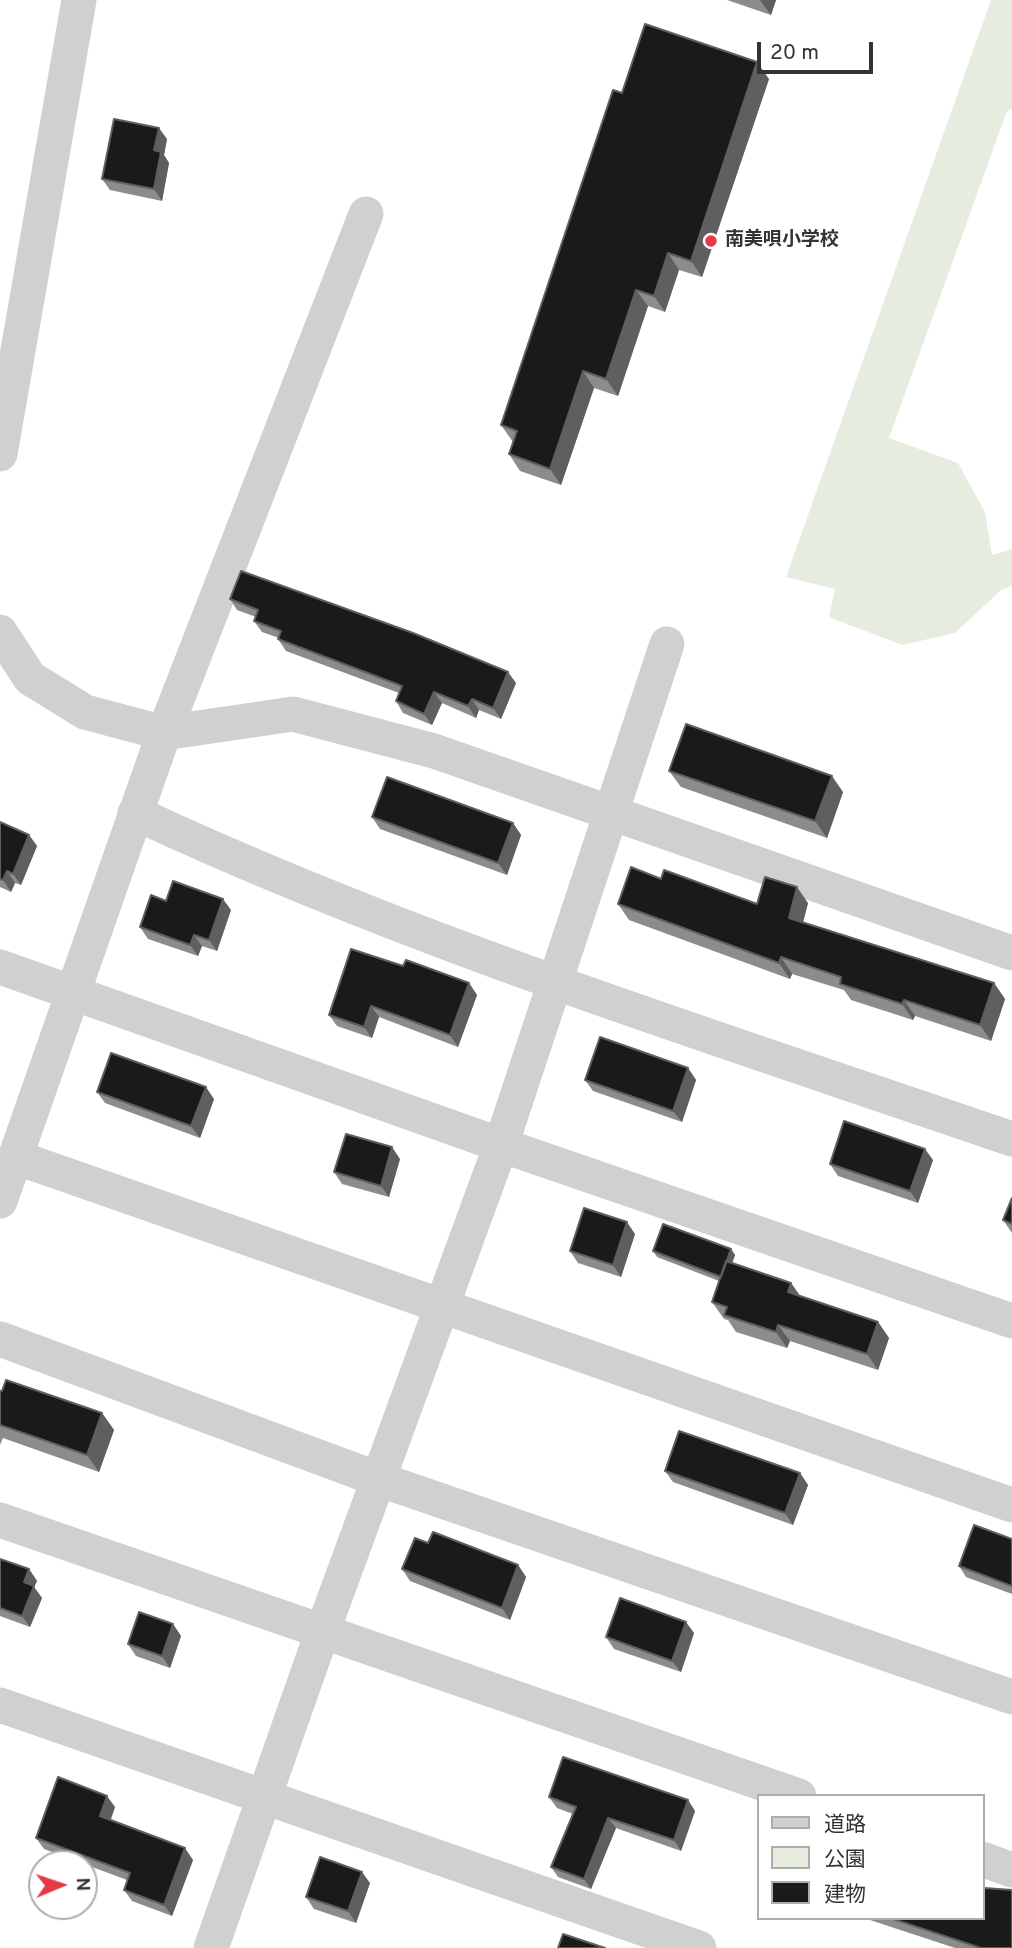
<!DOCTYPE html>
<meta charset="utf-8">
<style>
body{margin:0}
#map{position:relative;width:1012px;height:1948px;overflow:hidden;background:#fff;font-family:Overpass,"Noto Sans JP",sans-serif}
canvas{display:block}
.legend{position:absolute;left:757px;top:1794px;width:228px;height:126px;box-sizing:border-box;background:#fff;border:2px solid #adadad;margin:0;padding:9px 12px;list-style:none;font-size:21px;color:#333}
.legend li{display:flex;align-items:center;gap:14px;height:35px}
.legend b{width:35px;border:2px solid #adadad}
.north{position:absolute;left:28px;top:1850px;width:70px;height:70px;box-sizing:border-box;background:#fff;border:2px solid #adadad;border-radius:50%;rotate:88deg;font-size:19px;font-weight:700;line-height:28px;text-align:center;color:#333}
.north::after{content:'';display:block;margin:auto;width:24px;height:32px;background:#e63946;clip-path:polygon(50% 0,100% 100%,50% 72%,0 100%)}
.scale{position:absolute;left:757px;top:42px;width:116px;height:32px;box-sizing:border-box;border:4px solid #333;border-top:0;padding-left:9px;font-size:21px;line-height:24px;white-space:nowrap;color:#333;-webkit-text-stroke:5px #fff;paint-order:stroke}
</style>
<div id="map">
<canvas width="1012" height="1948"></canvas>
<ul class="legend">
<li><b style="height:9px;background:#d0d0d0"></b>道路</li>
<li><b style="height:19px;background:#e6ecdf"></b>公園</li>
<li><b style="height:19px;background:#1a1a1a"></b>建物</li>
</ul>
<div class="north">N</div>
<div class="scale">20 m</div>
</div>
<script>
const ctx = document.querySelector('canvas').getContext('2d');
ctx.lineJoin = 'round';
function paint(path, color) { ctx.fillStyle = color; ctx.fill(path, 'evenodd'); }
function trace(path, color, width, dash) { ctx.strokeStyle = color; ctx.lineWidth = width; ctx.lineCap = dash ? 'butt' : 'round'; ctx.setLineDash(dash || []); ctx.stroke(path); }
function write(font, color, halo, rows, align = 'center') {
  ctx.font = font + ' Overpass,"Noto Sans JP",sans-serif'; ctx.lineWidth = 7; ctx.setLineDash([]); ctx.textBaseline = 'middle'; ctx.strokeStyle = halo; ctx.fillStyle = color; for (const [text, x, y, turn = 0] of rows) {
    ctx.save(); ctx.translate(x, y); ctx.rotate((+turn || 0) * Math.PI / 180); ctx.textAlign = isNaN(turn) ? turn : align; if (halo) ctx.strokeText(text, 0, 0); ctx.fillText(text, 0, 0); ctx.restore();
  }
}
const green = new Path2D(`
 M991,0H1012V109L1007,111L889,438L958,463L985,512L992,555L1012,549V586L1001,590L955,633L902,645L829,617L835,589L786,577Z`);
const minor = new Path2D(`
 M0,454L79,0
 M0,632L30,678L85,712L164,733L293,714L434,751L1012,953
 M135,813C418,945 718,1038 1012,1139
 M0,967L501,1145L1012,1321
 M15,1157L1012,1505
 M0,1201L164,733L366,214
 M0,1339L378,1479L1012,1697
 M0,1520L799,1796
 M0,1705L699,1948
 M982,1859L1012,1870
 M211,1948L323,1630L501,1145L667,644`);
const wall = new Path2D(`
 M727,0H776L771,15Z
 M769,79L702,277L679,270L665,312L648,306L618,396L594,388L561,485L520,471L509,454L513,442L501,425L622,93Z
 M167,139L164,155L169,163L162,201L110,190L102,179Z
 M230,599L516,683L501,719L479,710L476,718L442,703L432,725L403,713L396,701L399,693L286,651L278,639L279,638L262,632L254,621L256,617L237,610Z
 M669,771L843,792L827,838L681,787Z
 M372,817L513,823L521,835L507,875L380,829Z
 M0,822L29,835L37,846L21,885L15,883L11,892L0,887Z
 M661,879L757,904L808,903L803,922L994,983L1005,999L991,1041L915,1016L913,1020L851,1000L844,990L792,974L790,979L629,920L618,904Z
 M166,901L231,910L217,951L202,946L198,956L148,939L140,927Z
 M403,966L469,983L477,995L458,1047L379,1017L372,1038L337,1026L329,1015Z
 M688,1068L696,1080L682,1122L593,1091L585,1080Z
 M97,1092L214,1099L200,1138L105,1103Z
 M400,1159L389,1197L342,1184L334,1172Z
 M933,1160L918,1203L838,1176L830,1164Z
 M1012,1198V1233L1003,1220Z
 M635,1234L621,1277L578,1263L570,1251Z
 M731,1249L735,1255L732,1263L791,1283L800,1296L878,1322L889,1338L878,1370L790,1341L787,1348L736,1332L728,1320L724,1319L712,1302L719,1281L657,1257L653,1251Z
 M0,1391L102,1413L114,1430L99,1472L3,1438L0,1445Z
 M665,1471L800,1473L808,1485L793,1525L673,1482Z
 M1012,1539V1594L966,1577L959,1566Z
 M0,1559L29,1569L37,1581L34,1587L42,1598L30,1627L0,1616Z
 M518,1565L526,1577L510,1620L410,1581L402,1569Z
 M173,1624L181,1636L170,1668L136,1656L128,1644Z
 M694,1633L681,1672L614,1649L606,1637Z
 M549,1797L688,1800L695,1811L681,1851L616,1828L591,1889L558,1877L551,1867L573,1814L557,1808Z
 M115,1807L110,1820L193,1860L172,1916L132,1901L124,1890L127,1880L44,1849L36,1838Z
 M370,1883L356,1923L314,1909L306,1897Z
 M864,1918H982L1012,1948H955Z`);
const shadedWall = new Path2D(`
 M760,0H776L771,15Z
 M757,62L769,79L702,277L691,261Z
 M159,128L167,139L164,155L169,163L162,201L154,189V150Z
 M668,253L679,270L665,312L654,296Z
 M636,290L648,306L618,396L606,379Z
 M583,371L594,388L561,485L550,469Z
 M508,672L516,683L501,719L493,708Z
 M434,692L442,703L432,725L424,714Z
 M472,699L479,710L476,718L468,706Z
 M832,776L843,792L827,838L815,821Z
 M513,823L521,835L507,875L498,863Z
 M29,835L37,846L21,885L13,874Z
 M7,871L15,883L11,892L3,880Z
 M797,887L808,903L800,934L789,918Z
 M223,899L231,910L217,951L209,940Z
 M194,935L202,946L198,956L190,945Z
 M781,957L792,974L790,979L779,963Z
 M469,983L477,995L458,1047L450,1035Z
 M994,983L1005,999L991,1041L980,1025Z
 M904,1000L915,1016L913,1020L902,1004Z
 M371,1006L379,1017L372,1038L364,1027Z
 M688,1068L696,1080L682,1122L673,1111Z
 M206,1087L214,1099L200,1138L191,1126Z
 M392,1147L400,1159L389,1197L381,1186Z
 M925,1149L933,1160L918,1203L910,1191Z
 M627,1222L635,1234L621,1277L613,1265Z
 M731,1249L735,1255L725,1283L721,1277Z
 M791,1283L803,1300L788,1292Z
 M878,1322L889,1338L878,1370L867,1354Z
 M778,1325L790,1341L787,1348L776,1332Z
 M102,1413L114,1430L99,1472L87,1455Z
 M800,1473L808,1485L793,1525L785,1513Z
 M518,1565L526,1577L510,1620L502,1608Z
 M29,1569L37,1581L34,1587L42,1598L30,1627L22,1616L24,1582Z
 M686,1622L694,1633L681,1672L672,1661Z
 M173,1624L181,1636L170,1668L162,1656Z
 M107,1796L115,1807L108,1828L100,1816Z
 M688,1800L695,1811L681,1851L674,1840Z
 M608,1818L616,1828L591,1889L584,1879Z
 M185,1848L193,1860L172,1916L164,1905Z
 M362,1872L370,1883L356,1923L348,1911Z`);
const building = new Path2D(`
 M645,24L757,62L691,261L668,253L654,296L636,290L606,379L583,371L550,469L509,454L517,431L501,425L613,90L622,93Z
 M114,119L159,128L154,150L161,152L154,189L102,179Z
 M241,571L413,633L508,672L493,708L472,699L468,706L434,692L424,714L396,701L402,686L278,639L281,631L254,621L258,610L230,599Z
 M686,724L832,776L815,821L669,771Z
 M387,777L513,823L498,863L372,817Z
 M0,822L29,835L13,874L7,871L3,880L0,879Z
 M631,867L661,879L664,870L757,904L765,877L797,887L789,918L994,983L980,1025L904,1000L902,1004L840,984L841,977L781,957L779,963L618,904Z
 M173,881L223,899L209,940L194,935L190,945L140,927L151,895L166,901Z
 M351,949L403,966L406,960L469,983L450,1035L371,1006L364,1027L329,1015Z
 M600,1037L688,1068L673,1111L585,1080Z
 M111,1053L206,1087L191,1126L97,1092Z
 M844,1121L925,1149L910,1191L830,1164Z
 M346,1134L392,1147L381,1186L334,1172Z
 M1012,1198V1224L1003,1220Z
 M584,1208L627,1222L613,1265L570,1251Z
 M663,1224L731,1249L721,1277L653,1251Z
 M726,1261L791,1283L788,1292L878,1322L867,1354L778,1325L776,1332L724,1315L727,1307L712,1302Z
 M6,1380L102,1413L87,1455L0,1425V1391H2Z
 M679,1431L800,1473L785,1513L665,1471Z
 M974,1525L1012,1539V1586L959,1566Z
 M433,1532L518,1565L502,1608L402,1569L415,1538L428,1543Z
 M0,1559L29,1569L24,1582L34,1586L22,1616L0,1608Z
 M620,1598L686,1622L672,1661L606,1637Z
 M139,1612L173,1624L162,1656L128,1644Z
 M563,1757L688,1800L674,1840L608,1818L584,1879L551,1867L576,1807L549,1797Z
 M58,1777L107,1796L100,1816L185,1848L164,1905L124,1890L130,1873L36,1838Z
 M320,1857L362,1872L348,1911L306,1897Z
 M984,1888L1012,1890V1948H981L890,1918H982V1892Z
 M563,1934L605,1948H558Z`);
const markers = [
 [711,241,7,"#e63946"]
];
const poiNames = [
 ["南美唄小学校",725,241]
];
paint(green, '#e6ecdf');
trace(minor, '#d0d0d0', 35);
paint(wall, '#8c8c8c');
paint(shadedWall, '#5f5f5f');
paint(building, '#1a1a1a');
trace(building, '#5f5f5f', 2);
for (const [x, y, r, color] of markers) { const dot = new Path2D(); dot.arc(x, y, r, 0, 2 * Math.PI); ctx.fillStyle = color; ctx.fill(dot); trace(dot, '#fff', 2.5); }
write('bold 19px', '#333', '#fff', poiNames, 'left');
</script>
